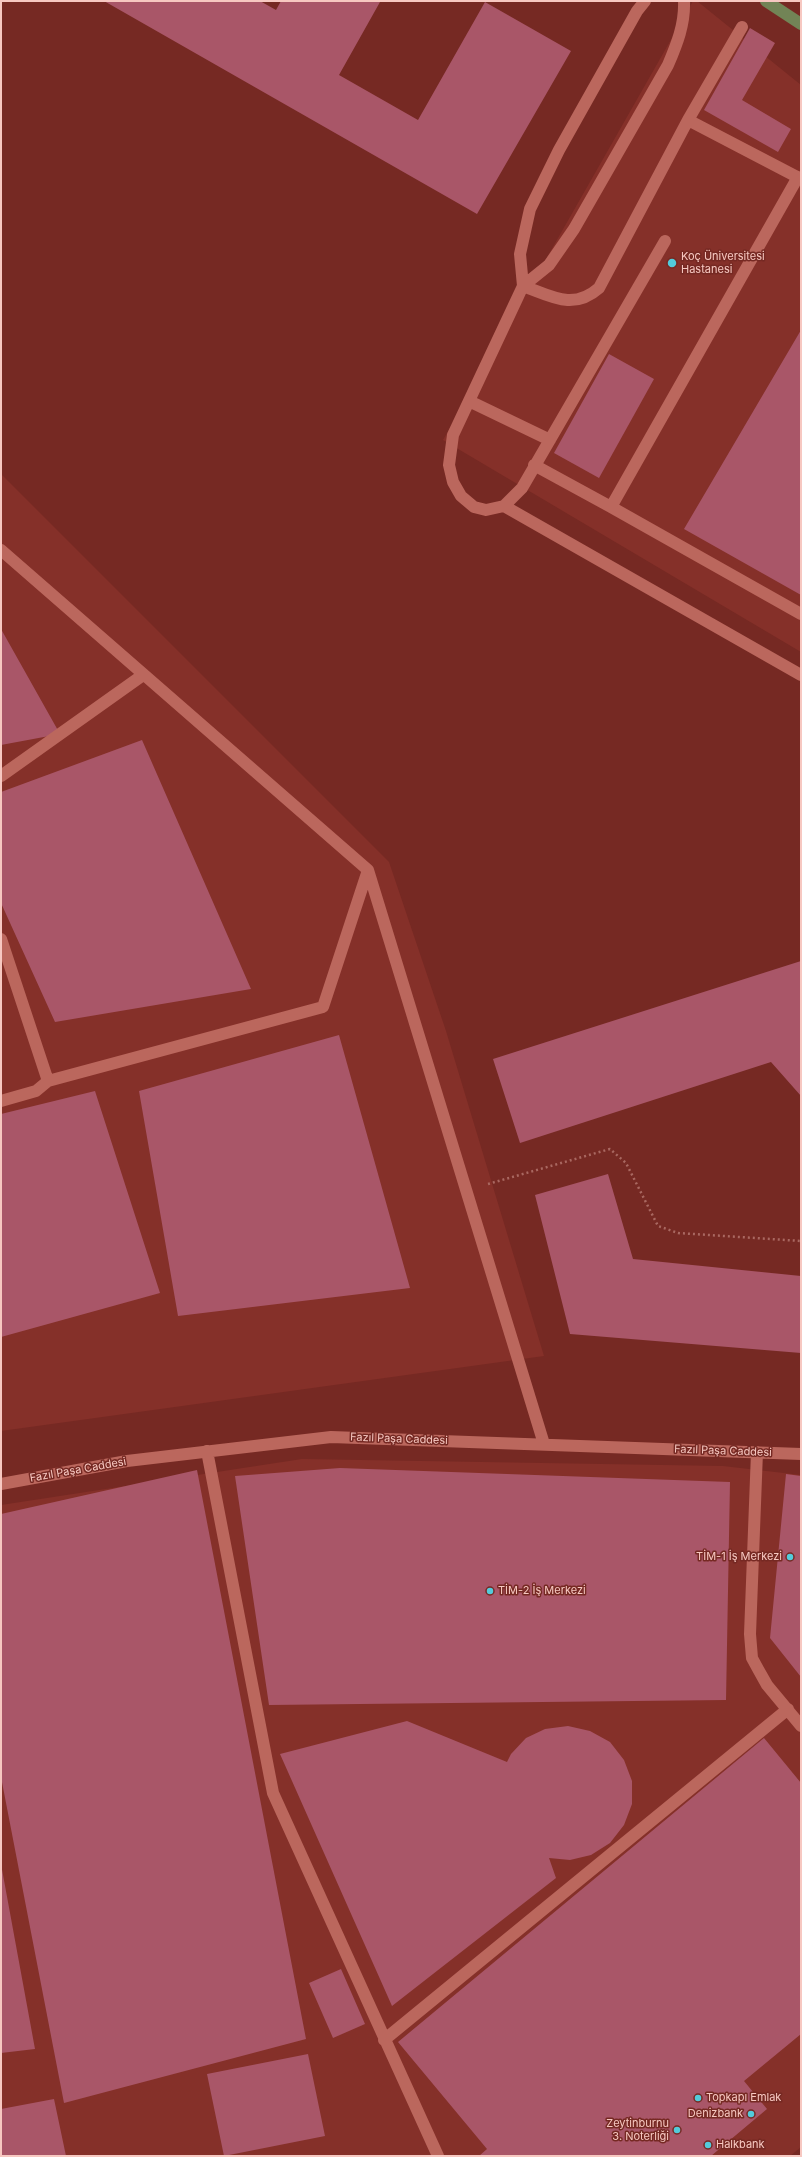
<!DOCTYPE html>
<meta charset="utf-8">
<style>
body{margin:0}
#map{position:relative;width:802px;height:2157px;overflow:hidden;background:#762923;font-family:Inter,sans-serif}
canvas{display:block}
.frame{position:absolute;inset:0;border:2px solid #f7c8c1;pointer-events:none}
</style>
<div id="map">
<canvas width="802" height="2157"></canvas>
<div class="frame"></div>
</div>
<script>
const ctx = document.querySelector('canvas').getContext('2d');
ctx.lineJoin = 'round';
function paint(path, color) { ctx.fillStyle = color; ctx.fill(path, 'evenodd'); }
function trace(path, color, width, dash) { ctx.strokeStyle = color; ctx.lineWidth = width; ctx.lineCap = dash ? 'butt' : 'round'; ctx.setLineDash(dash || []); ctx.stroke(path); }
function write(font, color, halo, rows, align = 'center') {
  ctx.font = font + ' Inter,sans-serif'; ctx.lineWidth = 3; ctx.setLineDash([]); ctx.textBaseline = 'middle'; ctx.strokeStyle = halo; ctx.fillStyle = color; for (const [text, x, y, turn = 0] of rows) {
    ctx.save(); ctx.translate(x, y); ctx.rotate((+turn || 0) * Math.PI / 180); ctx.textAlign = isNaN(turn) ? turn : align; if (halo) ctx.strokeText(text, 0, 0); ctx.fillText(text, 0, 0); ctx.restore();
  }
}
const built = new Path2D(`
 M693,1H697L801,85V652L443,440Z
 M1,474L389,862L446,1031L544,1356L1,1431Z
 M302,1459L723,1466L801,1475V2147L790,2156H1V1505Z`);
const building = new Path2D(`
 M104,1H260L276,10L281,1H378L380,2L339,75L418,120L485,2L571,51L477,214Z
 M750,28L775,43L742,100L791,129L778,152L704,110Z
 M801,330V595L684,529Z
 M609,354L654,379L599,478L554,453Z
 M1,629L60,734L1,745Z
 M142,740L251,989L55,1022L1,903V792Z
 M801,961V1096L771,1062L520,1143L493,1059Z
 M339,1035L410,1288L178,1316L139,1091Z
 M95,1091L160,1293L1,1337V1114Z
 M608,1174L633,1259L801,1276V1353L570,1334L535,1195Z
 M340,1468L730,1482L726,1700L269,1705L235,1476Z
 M197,1470L306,2039L64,2103L1,1777V1514Z
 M786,1474L801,1476V1677L770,1638Z
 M407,1721L507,1762L511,1754L526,1738L545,1729L568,1726L590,1731L610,1742L624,1760L632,1781V1804L624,1825L610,1843L591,1855L570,1860L549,1858L556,1878L392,2006L280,1754Z
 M764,1738L801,1783V2034L744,2081L767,2109L711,2156H479L487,2149L398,2042Z
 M1,1864L35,2049L1,2053Z
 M341,1969L365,2024L333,2038L309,1983Z
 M308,2054L325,2136L224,2156L207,2074Z
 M54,2099L66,2156H1V2109Z`);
const path = new Path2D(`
 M488,1184L610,1149L626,1163L658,1226L678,1233L801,1241`);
const minor = new Path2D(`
 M742,27L688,120L801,179
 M665,241L522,488L504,506L486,510L474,507L461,496L453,482L449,465L453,435L523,286L549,265L574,229L668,65C677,44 685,24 684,1
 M523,286L520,254L530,209L559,150L637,11L645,1
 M523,286C551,296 573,311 599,288L688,120
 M469,401L550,440
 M534,465L611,507L798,177
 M504,506L801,675
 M611,507L801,614
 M1,550L368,870L544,1444
 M1,776L143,675
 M1,939L48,1081L323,1007L368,870
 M1,1101L36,1091L48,1081
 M207,1451L273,1793L438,2156
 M757,1452L750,1634L752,1658L758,1669L767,1685L801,1726
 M1,1484L127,1461L331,1437L801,1454
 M384,2040L788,1709`);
const major = new Path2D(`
 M766,1L801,24`);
const markers = [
 [672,263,5,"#53cbdb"],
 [790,1557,4,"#53cbdb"],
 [490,1591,4,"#53cbdb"],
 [698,2098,4,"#53cbdb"],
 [751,2114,4,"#53cbdb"],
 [677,2130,4,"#53cbdb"],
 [708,2145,4,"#53cbdb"]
];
const poiNames = [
 ["Koç Üniversitesi",681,257],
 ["Hastanesi",681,270],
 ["TİM-1 İş Merkezi",782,1557,"right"],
 ["TİM-2 İş Merkezi",498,1591],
 ["Topkapı Emlak",706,2098],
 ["Denizbank",743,2114,"right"],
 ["Zeytinburnu",669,2124,"right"],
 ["3. Noterliği",669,2137,"right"],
 ["Halkbank",716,2145]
];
const streetNames = [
 ["Fazıl Paşa Caddesi",399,1439,2],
 ["Fazıl Paşa Caddesi",723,1451,2],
 ["Fazıl Paşa Caddesi",78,1470,-10]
];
paint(built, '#853029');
paint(building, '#a95668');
trace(path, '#a96861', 2.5, [2, 3]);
trace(minor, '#bb675d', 12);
trace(major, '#728456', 12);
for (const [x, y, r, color] of markers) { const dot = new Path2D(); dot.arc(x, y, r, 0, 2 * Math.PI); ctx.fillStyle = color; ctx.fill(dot); trace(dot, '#762923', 1.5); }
write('11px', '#f7c8c1', '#762923', poiNames, 'left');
write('11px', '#f7c8c1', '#762923', streetNames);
</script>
